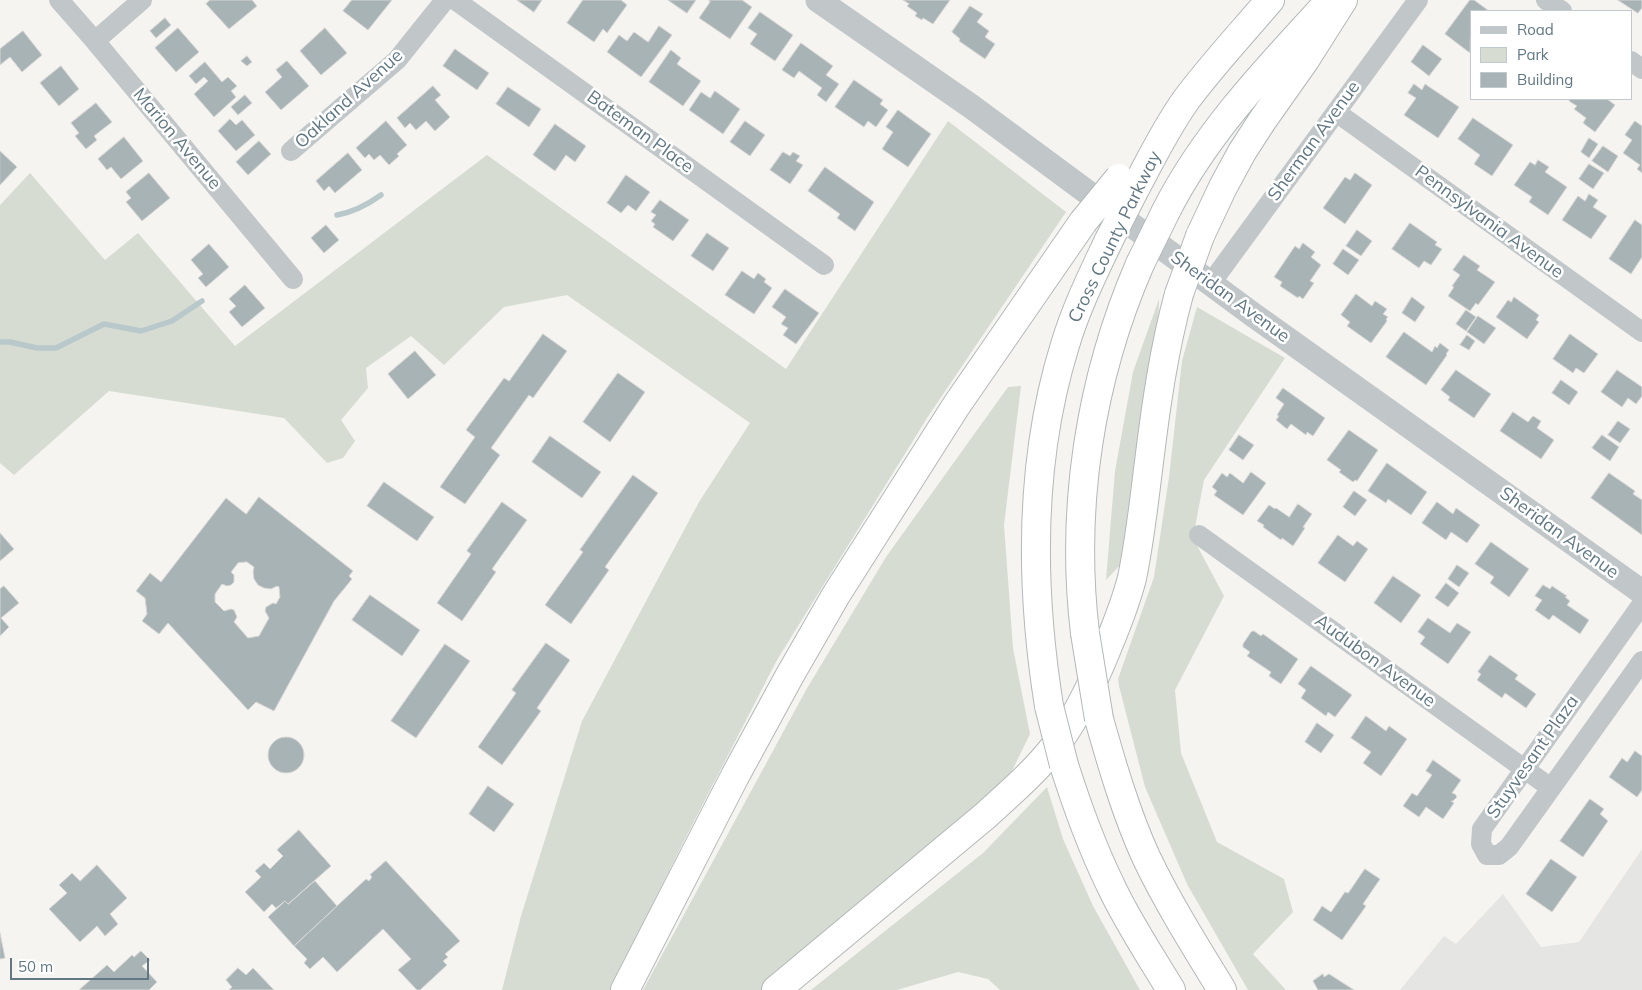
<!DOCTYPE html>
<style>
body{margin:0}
#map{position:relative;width:1642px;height:990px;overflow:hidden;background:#f5f4f0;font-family:Mulish,sans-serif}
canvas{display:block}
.legend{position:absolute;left:1470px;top:10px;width:162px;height:90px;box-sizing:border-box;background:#fff;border:1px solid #c0c9ce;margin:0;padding:6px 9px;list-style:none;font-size:15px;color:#617884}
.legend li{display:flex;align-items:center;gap:10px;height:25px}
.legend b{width:25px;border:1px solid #c0c9ce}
.scale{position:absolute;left:10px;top:958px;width:139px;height:22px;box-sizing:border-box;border:2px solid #617884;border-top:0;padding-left:6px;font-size:15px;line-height:18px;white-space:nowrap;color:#617884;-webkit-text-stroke:4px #fff;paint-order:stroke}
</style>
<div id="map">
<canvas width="1642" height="990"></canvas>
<ul class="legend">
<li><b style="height:6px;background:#c1c6c9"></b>Road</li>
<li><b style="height:14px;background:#d6dcd1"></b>Park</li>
<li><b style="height:14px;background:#a8b3b6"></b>Building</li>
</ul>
<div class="scale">50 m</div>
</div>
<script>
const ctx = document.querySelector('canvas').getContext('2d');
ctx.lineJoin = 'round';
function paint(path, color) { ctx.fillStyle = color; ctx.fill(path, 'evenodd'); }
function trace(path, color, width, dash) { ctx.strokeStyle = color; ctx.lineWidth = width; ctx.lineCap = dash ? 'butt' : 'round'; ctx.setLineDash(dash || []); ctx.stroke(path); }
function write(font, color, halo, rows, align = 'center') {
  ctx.font = font + ' Mulish,sans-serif'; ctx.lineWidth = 5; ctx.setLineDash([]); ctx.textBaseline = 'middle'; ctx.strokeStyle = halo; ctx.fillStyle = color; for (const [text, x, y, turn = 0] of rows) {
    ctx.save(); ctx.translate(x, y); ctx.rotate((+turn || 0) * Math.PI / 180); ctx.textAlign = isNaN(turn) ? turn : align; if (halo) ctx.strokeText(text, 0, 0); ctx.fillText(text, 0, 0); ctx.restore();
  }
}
const built = new Path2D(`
 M1642,849V990H1400L1444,936L1456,944L1503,894L1541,947L1579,942Z`);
const green = new Path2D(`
 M948,121L1066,212L929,415L777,660L687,835L610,990H502L521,916L582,721L699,502L750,423L567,295L504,307L444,365L411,336L366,368L368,388L341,420L355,441L343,458L327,463L284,418L109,391L14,475L0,463V205L30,173L105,260L138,233L235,346L487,155L786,369Z
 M1159,299L1158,332L1124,561L1106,580L1115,471L1133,372Z
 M1197,307L1285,358L1204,480L1193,538L1224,596L1175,690L1181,753L1217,842L1284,879L1293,912L1253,954L1286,990H1248L1187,884L1145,787L1119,686L1118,679L1154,577L1169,477L1182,361Z
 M1021,386L1004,525L1013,648L1030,734L1007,781L765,990H643L806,690L886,557L1008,387Z
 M1047,787L1063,839L1093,906L1140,990H1000L988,979L958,972L897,990H811L983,853Z`);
const stream = new Path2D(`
 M337,215C354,212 367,205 381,195
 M0,342H10L37,348H56L104,324L141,331L172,321L202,301`);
const building = new Path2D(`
 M210,0H252L257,6L229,29L206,4Z
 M352,0H392L368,30L343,11Z
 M517,0H542L534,12Z
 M583,0H621L627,5L607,33L603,29L594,42L567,23Z
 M668,0H696L687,13Z
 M709,0H742L752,7L730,39L699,18L710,2Z
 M903,0H950L933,24L923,18L922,20L915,16L917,13L907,6L909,4Z
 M1470,0H1474L1489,11H1471L1470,53L1445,34Z
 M1618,0H1642V8L1638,13Z
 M970,6L983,14L977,22L989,31L985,37L995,44L985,59L959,41L960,39L952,32Z
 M760,12L793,35L775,61L750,44L757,34L748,28Z
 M165,18L171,25L156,38L150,31Z
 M659,26L672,35L641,77L607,52L619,35L627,41L634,32L648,42Z
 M178,28L199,52L176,72L155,48Z
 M325,28L347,53L321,75L300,51Z
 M23,31L42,55L22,72L10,57L0,65V49Z
 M801,43L833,66L826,75L839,84L826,102L817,95L822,88L799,71L794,78L782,70Z
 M1423,45L1442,59L1429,76L1411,62Z
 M455,49L489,73L477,90L443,66Z
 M671,50L681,58L677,64L701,81L683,106L649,82Z
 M247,56L252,62L247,66L241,61Z
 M287,61L309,86L281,110L265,92L282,77L276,70Z
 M205,62L222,82L228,77L237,86L231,91L236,97L214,117L194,94L208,81L204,77L196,84L189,76Z
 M61,66L79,89L59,106L40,83Z
 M854,80L883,100L880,104L888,110L876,127L868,121L864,127L835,107Z
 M1414,84L1422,90L1425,84L1459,107L1438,138L1404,115L1416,98L1408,93Z
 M433,86L441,95L435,100L450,117L435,131L426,121L416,130L410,123L405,128L397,118Z
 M508,87L541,109L529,127L496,104Z
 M715,91L740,109L723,134L689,110L701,92L710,98Z
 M245,95L252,103L238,115L231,107Z
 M1571,99H1607L1615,105L1595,132L1583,123L1586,118L1574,109L1577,106L1569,101Z
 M96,103L112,122L94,136L97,140L86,149L75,136L79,133L71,123Z
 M898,110L931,134L908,167L882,149L893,132L886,127Z
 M1473,118L1513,145L1492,176L1474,164L1480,155L1458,139Z
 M230,119L236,125L242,120L255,135L236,151L218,131Z
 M386,121L407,145L397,154L399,156L389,165L380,155L374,160L369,154L365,158L356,148Z
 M745,121L765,135L750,156L730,142Z
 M1635,121L1642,126V173L1637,169L1640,165L1623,153L1632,140L1625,135Z
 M555,124L586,146L575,162L566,155L555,171L533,155Z
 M124,137L143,161L121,179L111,167L107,170L98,159Z
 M1589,138L1598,144L1589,158L1581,152Z
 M259,141L271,154L248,175L236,162Z
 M1603,146L1618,156L1608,172L1592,161Z
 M0,151L17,167L0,185Z
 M783,152L790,156L793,152L800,156L796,161L803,165L790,184L770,170Z
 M348,153L362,170L335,193L329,186L324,191L316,181Z
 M1538,160L1549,167L1545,172L1567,187L1548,215L1529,202L1532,197L1514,185L1530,162L1535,165Z
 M1589,164L1604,173L1593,189L1579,179Z
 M825,167L874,202L855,231L837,218L840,214L808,191Z
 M149,173L170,198L142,221L126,202L131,198L126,192Z
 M1355,173L1372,185L1345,224L1323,208L1345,177L1350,180Z
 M626,175L650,192L636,211L628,205L621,213L607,203Z
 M1589,194L1598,200L1593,207L1607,216L1591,239L1562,220L1578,196L1585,201Z
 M660,200L689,220L673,241L653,227L655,224L651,221L656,215L651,212Z
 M1635,220L1642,225V257L1631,274L1609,259Z
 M1410,223L1437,242L1435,245L1442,249L1431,265L1424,261L1419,268L1392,249Z
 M326,225L339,240L324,253L311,238Z
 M1357,230L1372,241L1361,256L1346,246Z
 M707,233L729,248L713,271L691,256Z
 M1303,243L1315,252L1311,257L1321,265L1310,281L1314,283L1303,299L1299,296L1298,298L1280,286L1282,282L1274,277L1295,246L1299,249Z
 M209,244L229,267L206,287L198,278L203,274L191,260Z
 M1343,249L1359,260L1348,275L1333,264Z
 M1464,255L1480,266L1477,270L1495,282L1478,305L1476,303L1470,311L1448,296L1454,287L1452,286L1460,275L1453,270Z
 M742,271L754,279L758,273L766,279L764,282L772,288L754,314L725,295Z
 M245,285L265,308L242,327L229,312L236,306L229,299Z
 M785,289L819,313L796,344L783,335L788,328L781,324L786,317L772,307Z
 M1356,294L1372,306L1375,301L1387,309L1383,314L1388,317L1386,319L1387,321L1371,343L1347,326L1350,322L1341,315Z
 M1412,297L1425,307L1415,322L1402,313Z
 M1514,297L1539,315L1536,320L1539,322L1527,339L1496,317L1508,300L1511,302Z
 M1466,310L1476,317L1466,331L1456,324Z
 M1478,316L1496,328L1484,344L1467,332Z
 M1404,332L1432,352L1435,346L1437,348L1440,343L1449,350L1446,354L1447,355L1426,385L1386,357Z
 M543,334L567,351L533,398L529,395L491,448L500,455L465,504L440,487L475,437L466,430L504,378L509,381Z
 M1570,334L1598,354L1584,373L1576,368L1573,373L1553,359Z
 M1467,335L1475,341L1469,350L1460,345Z
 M415,351L436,375L408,399L388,374Z
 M1456,370L1491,394L1474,418L1448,400L1450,397L1441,390Z
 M1617,370L1642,387V396L1636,404L1628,398L1622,407L1601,392Z
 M618,373L645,392L610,442L583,422Z
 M1561,380L1578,392L1569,405L1552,393Z
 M1283,388L1325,418L1313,436L1307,432L1306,435L1291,424L1287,429L1276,420L1279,416L1277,415L1284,404L1276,398Z
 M1513,412L1528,422L1533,416L1541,421L1537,428L1554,440L1541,459L1500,431Z
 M1618,421L1630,429L1620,443L1608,435Z
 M1349,430L1378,450L1357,481L1355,480L1353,482L1339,472L1341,470L1327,460Z
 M1239,435L1254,445L1243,460L1229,450Z
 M1602,435L1619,447L1610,461L1592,448Z
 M550,436L601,472L582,498L532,462Z
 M1387,463L1427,492L1411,515L1388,499L1386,503L1368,491Z
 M1251,472L1266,483L1243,515L1214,495L1217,491L1212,487L1222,473L1227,477L1230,473L1243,483Z
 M1609,473L1635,491L1633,494L1642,500V535L1591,498Z
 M633,475L658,493L605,567L609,570L571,624L545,605L583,552L580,550Z
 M384,482L434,517L417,541L367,506Z
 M1354,491L1367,500L1355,516L1343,507Z
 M259,497L353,571L349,576L352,579L334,601L274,711L256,702L248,710L168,623L159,634L142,621L147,614L145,598L136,591L150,573L161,582L226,498L246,514ZM247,562L254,567L253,572L254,579L258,585L264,588L271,589L277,586L279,587L280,597L276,604L273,603L266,607L265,611L269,618L259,636L248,638L234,622L237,617L234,610L231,609L224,611L215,602V594L222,584L227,586L231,585L234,582V575L231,572L238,563Z
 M502,502L527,520L492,569L496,572L462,621L437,603L471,554L467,551Z
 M1437,502L1453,514L1456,508L1480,525L1467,543L1451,532L1446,540L1422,523Z
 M1298,504L1312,514L1303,527L1305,528L1293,546L1282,538L1281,540L1263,527L1264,525L1257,521L1269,505L1275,509L1276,508L1289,517Z
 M0,533L14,549L0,561Z
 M1338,535L1353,546L1357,541L1368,549L1345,582L1318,563Z
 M1491,542L1529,569L1509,597L1490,583L1494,577L1475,564Z
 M1457,565L1469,573L1459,587L1448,579Z
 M1393,576L1421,595L1401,623L1374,603Z
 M1446,583L1459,593L1448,607L1435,598Z
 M1543,585L1550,589L1552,586L1567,596L1565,597L1570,601L1567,605L1589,620L1580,634L1553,615L1549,620L1535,610L1542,600L1535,596Z
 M4,586L19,603L1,618L9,627L0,636V589Z
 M370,595L420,630L402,656L352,620Z
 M1428,618L1450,633L1457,623L1471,632L1448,664L1420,644L1425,637L1418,632Z
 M1254,631L1261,636L1263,634L1298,659L1281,684L1269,676L1271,672L1247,656L1250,652L1243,647V644L1251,632Z
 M546,643L570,660L537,708L541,711L502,765L478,747L516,693L512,690Z
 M445,644L470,661L416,738L391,721Z
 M1490,655L1518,675L1515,679L1536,694L1526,708L1505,693L1502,698L1477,680L1481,674L1478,672Z
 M1311,666L1352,695L1335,717L1328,712L1326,716L1301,698L1306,690L1298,684Z
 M1366,716L1386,731L1389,726L1407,739L1381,776L1363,763L1371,752L1351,738Z
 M1317,723L1334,735L1321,753L1305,742Z
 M268 755a18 18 0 1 1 36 0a18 18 0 1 1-36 0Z
 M1635,751L1642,756V790L1637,797L1609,777L1622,758L1627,762Z
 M1433,760L1461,780L1452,793L1455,794L1457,797L1453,801H1451L1454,803L1443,819L1426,807L1419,817L1403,806L1412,793L1417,796L1432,775L1426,771Z
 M488,786L514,804L494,832L469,814Z
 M1590,799L1604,809L1600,814L1608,821L1583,857L1560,841Z
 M299,830L331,866L288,904L285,901L276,908L272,904L264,912L245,892L261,877L255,871L264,863L270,869L283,856L277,850Z
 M1551,859L1577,877L1552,912L1526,894Z
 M386,861L460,941L445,954L448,957L443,961L447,965L420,990H417L398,970L411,959L383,929L337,972L323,957L310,969L304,963L307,959L294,946L366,879L369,881L372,877L370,875Z
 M97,865L127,898L110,914L118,924L105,936L97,926L80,942L49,909L67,893L59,885L72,873L80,881Z
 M1365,869L1380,879L1363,904L1366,906L1342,940L1313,920L1322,906L1331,912L1345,892L1348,893Z
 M315,881L337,906L294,946L268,917L285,901L288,904Z
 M0,933L5,958L0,959Z
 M141,951L150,960L142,966L157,982L149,990H79L107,965L114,972L132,955L134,957Z
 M238,968L246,975L253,968L274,990H229L232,987L226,980Z
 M1323,974L1324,977L1329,974L1354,990H1318L1313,981Z`);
const minor = new Path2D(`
 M59,0L95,41L293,279
 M455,0L824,265
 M1546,0L1562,11
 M95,41L142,0
 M1631,61L1642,69
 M1336,112L1642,332
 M291,151L397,60L445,0
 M1211,283L1418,0
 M1199,535L1551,788
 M1642,604L1482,829L1481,844L1487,855H1499L1509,847L1642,661`);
const tertiary = new Path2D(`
 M818,0L972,107L1252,314L1642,592`);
const motorway = new Path2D(`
 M1135,189C1151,159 1166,128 1186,100C1212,65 1242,33 1270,0
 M1166,211C1205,134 1266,70 1324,7
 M1200,236L1223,187L1242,152L1262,121L1305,60L1343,0
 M1085,633C1070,508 1090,379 1140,264
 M1049,706C1030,587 1029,461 1065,345C1076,308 1093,274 1109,240
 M1099,719C1112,765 1126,813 1146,857C1168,903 1195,946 1222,990
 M1064,765C1077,806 1091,845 1110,884C1127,921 1150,955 1171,990
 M625,990L735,776L790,675L836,595L956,406L1083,222
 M776,990L985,816C1009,794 1035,772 1055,746C1078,716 1094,681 1108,646C1117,624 1126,602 1132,578C1140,540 1144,501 1149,462C1156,405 1164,349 1179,294`);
const motorwayBridge = new Path2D(`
 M1083,222L1119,178
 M1109,240L1135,189
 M1140,264L1166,211
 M1179,294L1200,236
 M1085,633L1099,719
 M1049,706L1064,765`);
const streetNames = [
 ["Oakland Avenue",349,99,-42],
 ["Bateman Place",640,132,36],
 ["Marion Avenue",177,139,50],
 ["Sherman Avenue",1314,141,-54],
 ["Pennsylvania Avenue",1489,222,36],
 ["Cross County Parkway",1115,237,-64],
 ["Sheridan Avenue",1230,297,36],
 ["Sheridan Avenue",1559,533,36],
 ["Audubon Avenue",1375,661,36],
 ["Stuyvesant Plaza",1533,757,-55]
];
paint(built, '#e5e6e4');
paint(green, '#d6dcd1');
trace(stream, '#b8c8cb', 5.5);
paint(building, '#a8b3b6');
trace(building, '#d6d6d3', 1);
trace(motorway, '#b3b8ba', 30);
trace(minor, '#c1c6c9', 20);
trace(tertiary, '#c1c6c9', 25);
trace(motorway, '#fff', 28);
trace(motorwayBridge, '#b3b8ba', 30, []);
trace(motorwayBridge, '#fff', 28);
write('18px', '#617884', '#fff', streetNames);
</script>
